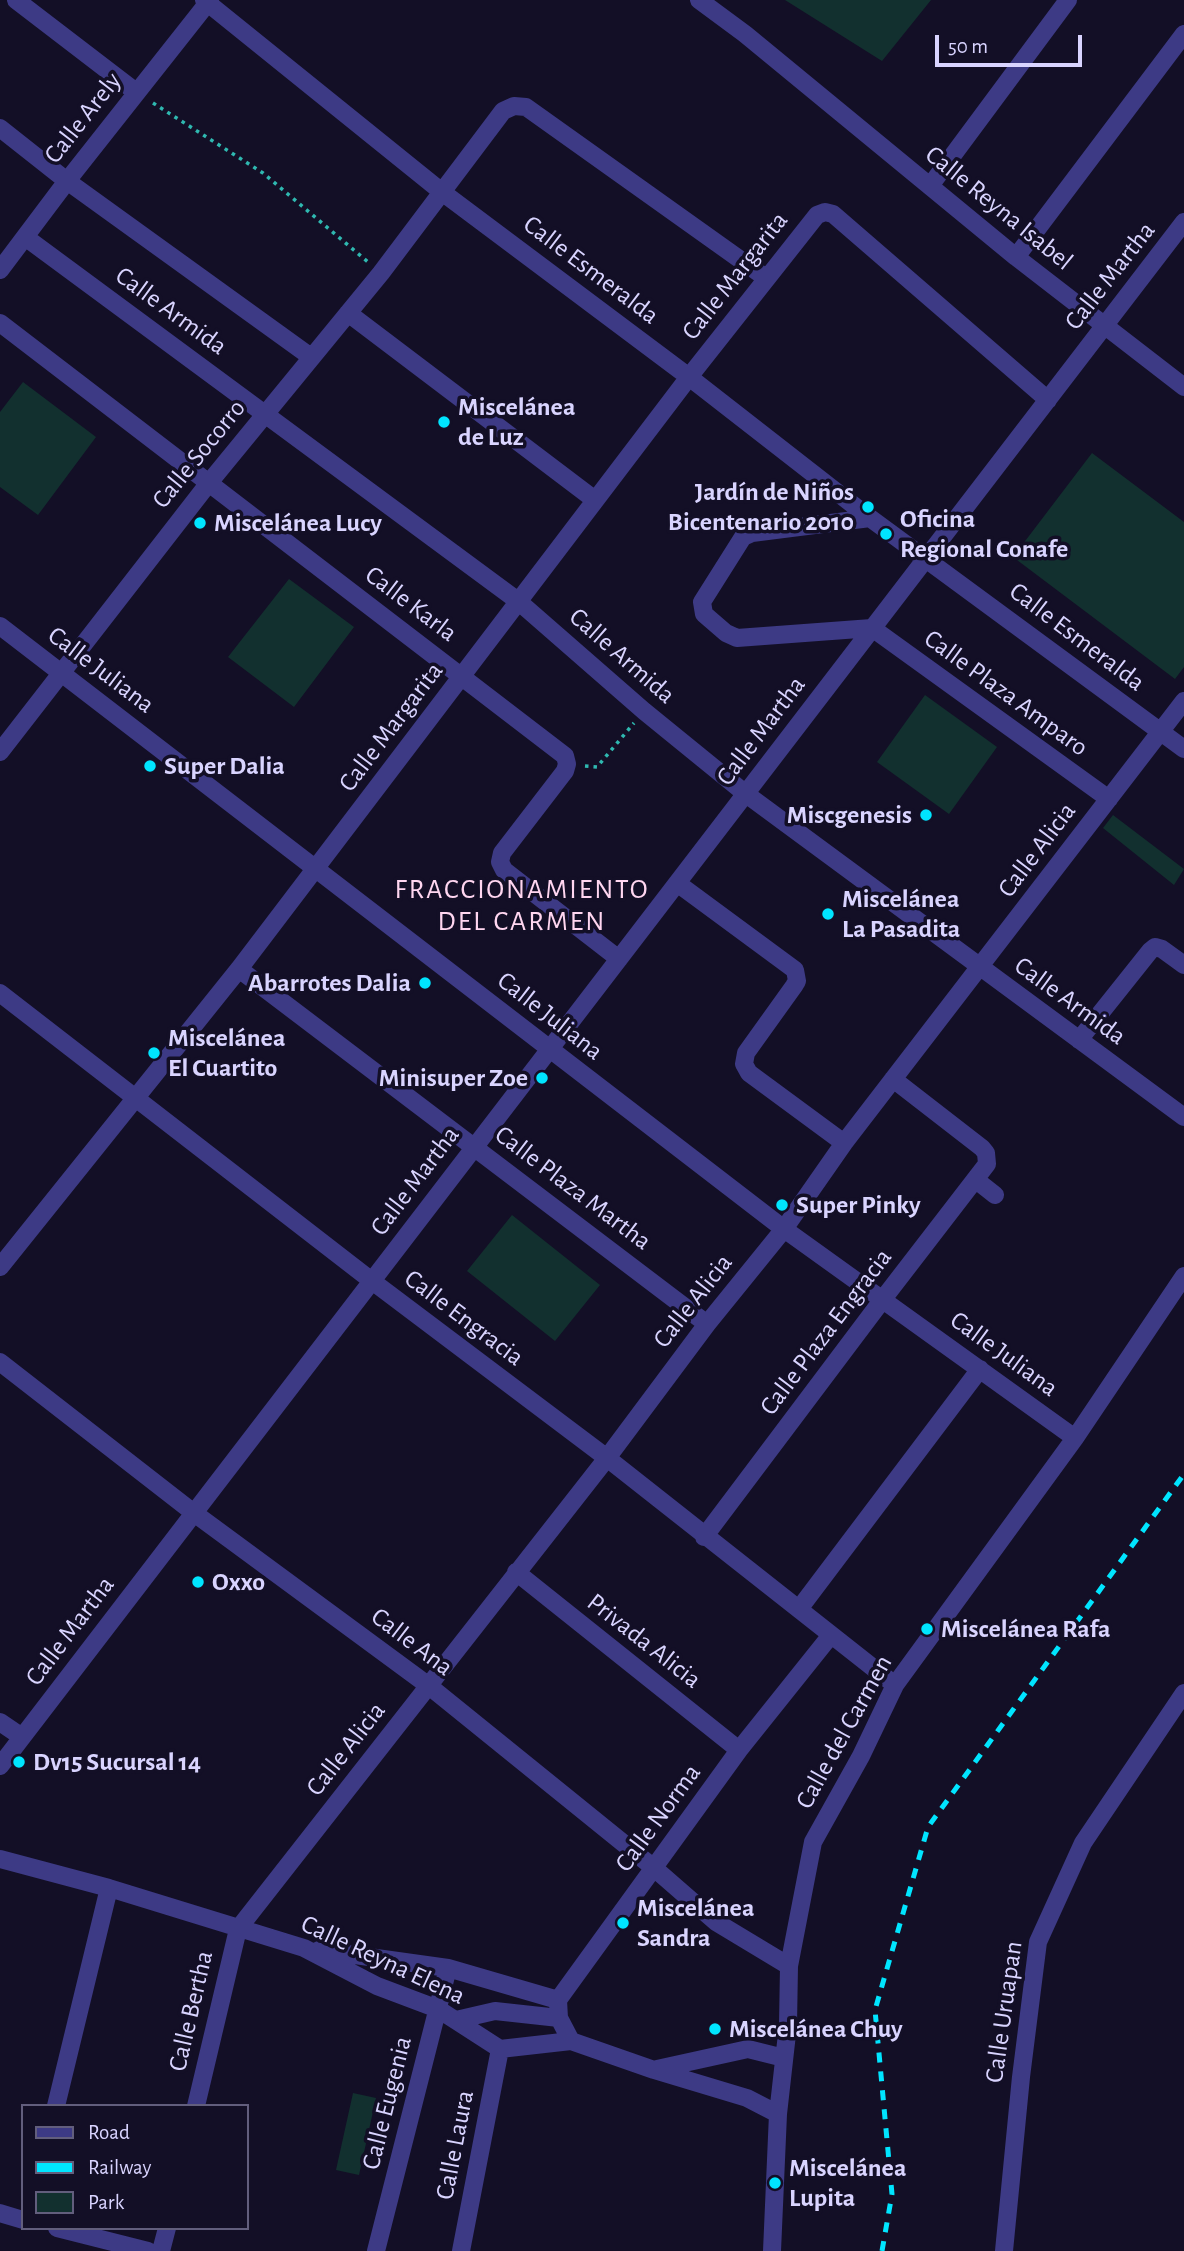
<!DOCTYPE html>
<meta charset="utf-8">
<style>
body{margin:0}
#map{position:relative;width:1184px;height:2251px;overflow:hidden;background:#130f26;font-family:"Alegreya Sans",sans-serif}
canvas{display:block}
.legend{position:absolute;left:21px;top:2104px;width:228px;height:126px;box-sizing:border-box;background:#130f26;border:2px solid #625e7d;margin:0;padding:9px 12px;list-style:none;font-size:21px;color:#d9d4ff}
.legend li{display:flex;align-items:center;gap:14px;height:35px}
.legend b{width:35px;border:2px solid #625e7d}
.scale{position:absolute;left:935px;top:35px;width:147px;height:32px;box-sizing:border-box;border:4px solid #d9d4ff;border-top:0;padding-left:9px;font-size:21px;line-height:24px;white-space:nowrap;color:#d9d4ff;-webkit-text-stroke:5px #130f26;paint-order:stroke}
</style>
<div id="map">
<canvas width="1184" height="2251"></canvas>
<ul class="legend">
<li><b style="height:9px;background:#3d3a85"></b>Road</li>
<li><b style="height:9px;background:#00e5ff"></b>Railway</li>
<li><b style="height:19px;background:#12302f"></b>Park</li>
</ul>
<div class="scale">50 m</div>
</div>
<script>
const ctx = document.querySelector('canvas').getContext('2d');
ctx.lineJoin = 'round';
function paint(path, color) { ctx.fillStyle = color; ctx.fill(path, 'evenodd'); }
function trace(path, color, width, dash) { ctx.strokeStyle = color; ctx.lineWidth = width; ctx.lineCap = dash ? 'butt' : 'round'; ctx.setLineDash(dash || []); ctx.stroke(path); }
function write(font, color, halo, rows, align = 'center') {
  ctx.font = font + ' "Alegreya Sans",sans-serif'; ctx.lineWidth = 7; ctx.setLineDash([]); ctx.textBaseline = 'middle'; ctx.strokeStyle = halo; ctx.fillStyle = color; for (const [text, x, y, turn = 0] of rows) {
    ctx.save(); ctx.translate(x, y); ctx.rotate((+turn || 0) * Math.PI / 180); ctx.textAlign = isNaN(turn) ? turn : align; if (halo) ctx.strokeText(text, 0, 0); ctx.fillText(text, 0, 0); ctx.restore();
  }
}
const green = new Path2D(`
 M785,0H931L882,61Z
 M23,382L96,437L38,515L0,487V412Z
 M1092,453L1184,522V667L1175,679L1013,557Z
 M289,579L354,627L294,707L228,657Z
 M925,695L997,747L949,814L877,762Z
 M1113,815L1184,869L1174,885L1103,828Z
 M512,1215L600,1285L555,1341L467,1271Z
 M353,2093L376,2098L359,2175L336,2170Z`);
const path = new Path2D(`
 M153,103L263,173L368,262
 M585,766L597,767L634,723`);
const street = new Path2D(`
 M16,0L136,92
 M204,0L442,192L689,377L870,518L1184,749
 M699,0L745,34L1016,257L1184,387
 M0,128L67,181L311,357
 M930,186L1068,0
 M25,237L518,601L644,711L746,794L1184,1117
 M1016,257L1184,34
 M0,270L67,181L210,0
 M348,313L595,500
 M0,323L565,756L567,764L565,771L502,853L500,862L504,870L619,959
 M870,518L752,533L743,537L702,602L704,614L726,633L737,638L872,628L1109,799
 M0,626L784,1229L1075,1438
 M0,752L208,484L381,273L503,111L514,106L526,107L766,278
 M677,883L795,970L797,981L794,986L746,1053L744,1064L749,1073L844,1143
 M239,969L707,1324
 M0,993L372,1281L607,1458L895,1685
 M1079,1040L1150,951L1155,947L1162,949L1184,965
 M976,1180L995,1195
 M0,1267L239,969L689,377L817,215L825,212L833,214L1048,400
 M0,1362L194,1513L429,1686L654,1868L716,1922L789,1966
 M704,1537L883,1299L987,1164L986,1153L982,1148L893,1079
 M516,1572L739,1750
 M799,1609L980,1369
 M0,1722L22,1737
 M0,1766L1184,222
 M0,1859L109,1888L304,1948L377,1986L438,2009L500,2049L571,2041L654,2070L747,2098L778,2114
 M319,1950L448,1968L558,2000
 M456,2020L495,2011L559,2018
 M571,2041L559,2018L558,2000L739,1750L831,1635
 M657,2069L748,2049L784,2058
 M56,2106L109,1888
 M196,2106L238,1929L607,1458L707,1324L784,1229L844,1143L1184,701
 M0,2213L23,2220
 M57,2228L148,2251
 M161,2251L167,2228
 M376,2251L448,1968
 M461,2251L500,2049
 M772,2251L778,2114L788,2025L789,1966L813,1842L861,1756L895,1685L1075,1438L1184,1276
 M1004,2251L1021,2077L1038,1942L1083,1843L1184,1693`);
const rail = new Path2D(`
 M882,2251L892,2194L875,2010L928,1827L1184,1474`);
const markers = [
 [444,422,7,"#00e5ff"],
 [868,507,7,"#00e5ff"],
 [200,523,7,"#00e5ff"],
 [886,534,7,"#00e5ff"],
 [150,766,7,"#00e5ff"],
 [926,815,7,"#00e5ff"],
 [828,914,7,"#00e5ff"],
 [425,983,7,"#00e5ff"],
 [154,1053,7,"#00e5ff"],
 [542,1078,7,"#00e5ff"],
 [782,1205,7,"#00e5ff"],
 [198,1582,7,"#00e5ff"],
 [927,1629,7,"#00e5ff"],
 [19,1762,7,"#00e5ff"],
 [623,1923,7,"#00e5ff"],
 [715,2029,7,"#00e5ff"],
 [775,2183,7,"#00e5ff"]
];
const streetNames = [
 ["Calle Arely",83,118,-52],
 ["Calle Reyna Isabel",999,208,39],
 ["Calle Esmeralda",591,270,37],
 ["Calle Margarita",735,276,-52],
 ["Calle Martha",1110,276,-52],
 ["Calle Armida",171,311,36],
 ["Calle Socorro",199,454,-51],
 ["Calle Karla",411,604,37],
 ["Calle Esmeralda",1077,637,37],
 ["Calle Armida",622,656,41],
 ["Calle Juliana",101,670,37],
 ["Calle Plaza Amparo",1006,693,36],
 ["Calle Margarita",391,727,-53],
 ["Calle Martha",761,731,-53],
 ["Calle Alicia",1037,850,-53],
 ["Calle Armida",1070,1001,36],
 ["Calle Juliana",550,1016,38],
 ["Calle Martha",415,1181,-53],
 ["Calle Plaza Martha",573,1188,37],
 ["Calle Alicia",693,1301,-52],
 ["Calle Engracia",464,1318,37],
 ["Calle Plaza Engracia",826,1332,-53],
 ["Calle Juliana",1004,1354,36],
 ["Calle Martha",70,1631,-53],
 ["Privada Alicia",644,1641,38],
 ["Calle Ana",412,1642,37],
 ["Calle del Carmen",844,1732,-61],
 ["Calle Alicia",346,1749,-52],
 ["Calle Norma",658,1818,-54],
 ["Calle Reyna Elena",383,1960,25],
 ["Calle Bertha",191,2011,-77],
 ["Calle Uruapan",1004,2012,-82],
 ["Calle Eugenia",387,2103,-76],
 ["Calle Laura",455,2145,-79]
];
const poiNames = [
 ["Miscelánea",458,407],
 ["de Luz",458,437],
 ["Jardín de Niños",854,492,"right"],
 ["Bicentenario 2010",854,522,"right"],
 ["Oficina",900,519],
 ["Regional Conafe",900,549],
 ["Miscelánea Lucy",214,523],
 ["Super Dalia",164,766],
 ["Miscgenesis",912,815,"right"],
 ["Miscelánea",842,899],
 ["La Pasadita",842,929],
 ["Abarrotes Dalia",411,983,"right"],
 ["Miscelánea",168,1038],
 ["El Cuartito",168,1068],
 ["Minisuper Zoe",528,1078,"right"],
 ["Super Pinky",796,1205],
 ["Oxxo",212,1582],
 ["Miscelánea Rafa",941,1629],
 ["Dv15 Sucursal 14",33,1762],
 ["Miscelánea",637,1908],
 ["Sandra",637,1938],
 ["Miscelánea Chuy",729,2029],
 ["Miscelánea",789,2168],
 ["Lupita",789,2198]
];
const neighbourhoodNames = [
 ["FRACCIONAMIENTO",522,890],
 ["DEL CARMEN",522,922]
];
paint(green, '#12302f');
trace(path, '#2fb8b0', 3.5, [3.5, 5]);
trace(street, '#3d3a85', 18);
trace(rail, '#00e5ff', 5, [10, 9]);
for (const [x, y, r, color] of markers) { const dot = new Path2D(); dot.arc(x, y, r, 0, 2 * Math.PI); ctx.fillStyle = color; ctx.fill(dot); trace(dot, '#130f26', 2.5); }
write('26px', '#d9d4ff', '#130f26', streetNames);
write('bold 26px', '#d9d4ff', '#130f26', poiNames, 'left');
ctx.letterSpacing = '2px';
write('28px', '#ffd6f0', '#130f26', neighbourhoodNames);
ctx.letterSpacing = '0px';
</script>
